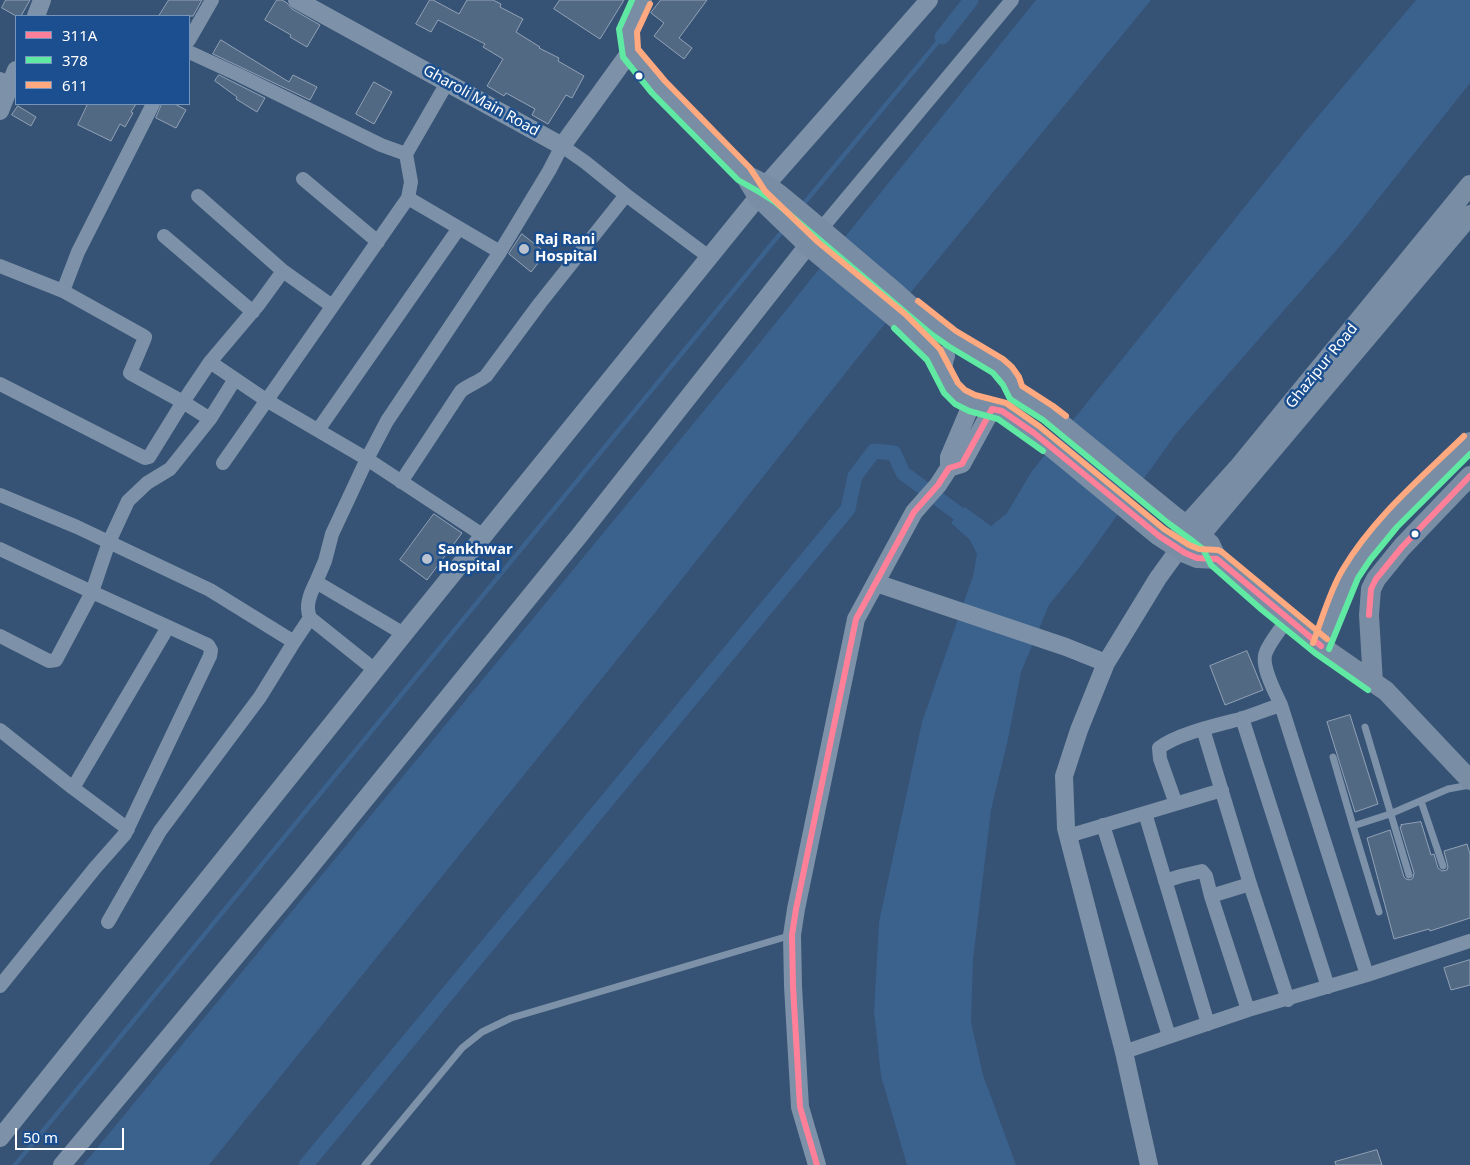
<!DOCTYPE html>
<style>
body{margin:0}
#map{position:relative;width:1470px;height:1165px;overflow:hidden;background:#365274;font-family:"Noto Sans",sans-serif}
canvas{display:block}
.legend{position:absolute;left:15px;top:15px;width:175px;height:90px;box-sizing:border-box;background:#1b4f8f;border:1px solid #7695bc;margin:0;padding:6px 9px;list-style:none;font-size:15px;color:#fff}
.legend li{display:flex;align-items:center;gap:10px;height:25px}
.legend b{width:25px;border:1px solid #7695bc}
.scale{position:absolute;left:15px;top:1128px;width:109px;height:22px;box-sizing:border-box;border:2px solid #fff;border-top:0;padding-left:6px;font-size:15px;line-height:18px;white-space:nowrap;color:#fff;-webkit-text-stroke:4px #1b4f8f;paint-order:stroke}
</style>
<div id="map">
<canvas width="1470" height="1165"></canvas>
<ul class="legend">
<li><b style="height:6px;background:#ff8098"></b>311A</li>
<li><b style="height:6px;background:#60e9a3"></b>378</li>
<li><b style="height:6px;background:#ffa980"></b>611</li>
</ul>
<div class="scale">50 m</div>
</div>
<script>
const ctx = document.querySelector('canvas').getContext('2d');
ctx.lineJoin = 'round';
function paint(path, color) { ctx.fillStyle = color; ctx.fill(path, 'evenodd'); }
function trace(path, color, width, dash) { ctx.strokeStyle = color; ctx.lineWidth = width; ctx.lineCap = dash ? 'butt' : 'round'; ctx.setLineDash(dash || []); ctx.stroke(path); }
function write(font, color, halo, rows, align = 'center') {
  ctx.font = font + ' "Noto Sans",sans-serif'; ctx.lineWidth = 5; ctx.setLineDash([]); ctx.textBaseline = 'middle'; ctx.strokeStyle = halo; ctx.fillStyle = color; for (const [text, x, y, turn = 0] of rows) {
    ctx.save(); ctx.translate(x, y); ctx.rotate((+turn || 0) * Math.PI / 180); ctx.textAlign = isNaN(turn) ? turn : align; if (halo) ctx.strokeText(text, 0, 0); ctx.fillText(text, 0, 0); ctx.restore();
  }
}
const water = new Path2D(`
 M1036,0H1151L871,341L662,604L209,1165H83L749,356Z
 M1416,0H1470V83L1348,237L1176,434L1083,563L1049,605L1021,672L1008,739L991,810L973,960L971,1022L983,1075L1016,1165H907L881,1076L874,1011L879,922L922,722L973,576L977,554L970,540L951,523L965,507L991,526L1007,513L1032,471L1309,127Z`);
const stream = new Path2D(`
 M801,207L942,37
 M15,1165L784,229`);
const canal = new Path2D(`
 M942,37L971,0
 M306,1165L848,509L855,476L874,451L894,453L903,473L959,514`);
const building = new Path2D(`
 M6,0H30L21,16H16L2,8Z
 M169,0H202L193,16H159Z
 M277,0H282L287,3L292,9L320,25L307,47L290,37L291,35L265,20Z
 M430,0H433L459,14L467,0H493L501,4L500,7L523,19L516,32L540,47L539,48L559,58L558,61L584,76L572,98L566,95L548,124L532,115L535,109L506,93L504,96L487,86L503,59L483,47L485,44L438,20L431,32L416,24Z
 M560,0H624L600,39L554,9Z
 M661,0H707L679,38L692,48L684,59L654,36L664,23L651,13Z
 M221,40L289,82L293,75L317,87L310,100L213,54Z
 M219,75L265,98L257,112L236,99L237,97L215,81Z
 M374,82L392,92L374,124L356,114Z
 M88,104H136L131,112L133,113L125,127L120,124L111,141L78,125Z
 M162,104H175L186,110L176,128L156,118Z
 M18,106L36,117L31,126L12,115Z
 M522,234L546,253L531,272L509,254Z
 M434,514L462,533L427,580L400,560Z
 M1247,651L1263,690L1225,705L1210,666Z
 M1350,715L1378,804L1355,812L1327,722Z
 M1421,822L1431,855L1434,854L1438,868L1442,871L1447,870L1448,867L1444,851L1467,844L1470,854V918L1430,931L1429,929L1394,939L1367,838L1390,830L1404,877L1406,879L1410,880L1413,878L1414,873L1400,827L1402,826L1401,825Z
 M1470,960V985L1451,990L1444,968Z
 M1377,1150L1382,1165H1336L1335,1162Z`);
const service = new Path2D(`
 M1365,727L1409,875
 M1333,757L1353,826
 M1421,801L1443,866
 M1379,912L1353,826L1390,814L1448,789L1470,785
 M365,1165L462,1048L482,1032L511,1018L792,935`);
const minor = new Path2D(`
 M189,40L212,0
 M189,52L239,75L381,145L406,154L447,83
 M0,79L11,85
 M303,179L378,242
 M198,196L283,271L332,306
 M408,198L500,252
 M821,229L1012,0
 M164,236L253,312
 M0,266L63,291L78,252L153,104
 M63,291L142,335L145,337L144,340L130,373L183,402L210,419
 M210,362L266,400L367,459L484,536
 M0,384L145,458L149,457L183,402L210,362L259,304L283,271
 M318,430L459,228
 M223,463L408,198L411,182L406,154
 M401,482L461,391C469,385 478,382 486,376L540,303L626,195
 M0,495L77,527L210,590L294,642L260,697L160,831L108,922
 M0,549L92,592L208,645L211,650L210,656L125,834L95,868L0,986
 M316,582C310,594 305,606 310,618L375,670
 M1288,618C1281,629 1271,640 1266,652C1260,665 1275,692 1281,705L1367,975
 M404,634L316,582L325,561L332,534L367,459L387,421L500,252L549,171L562,146L585,162L626,195L709,257
 M0,636L49,661L56,660L92,592L109,542L128,501L147,483L170,469L210,419L235,379
 M294,642L310,618
 M1242,718L1328,987
 M1203,729L1250,884L1288,1000
 M0,730L73,788L128,829
 M73,788L168,627
 M1176,804L1160,759L1159,748C1176,734 1217,725 1240,719C1253,715 1267,709 1281,705
 M1145,813L1208,1024
 M1103,825L1169,1036
 M1068,836L1222,790
 M1165,881L1181,876L1202,871L1206,876L1211,896L1248,1010
 M1211,896L1250,884
 M1124,1052L1248,1010L1367,975L1470,941`);
const tertiary = new Path2D(`
 M297,0L562,146L630,52
 M36,16L42,0
 M0,111L16,70
 M766,185L929,0
 M949,468L962,464L992,409
 M876,583L1066,647L1106,663
 M0,1138L404,634L758,197
 M62,1165L302,877L579,536L816,235
 M817,1165L800,1107L793,986L792,935L796,909L856,619L914,512L938,485L949,468V457L972,403
 M1149,1165L1124,1052L1066,828L1064,776L1079,730L1106,663L1158,578L1179,549`);
const secondary = new Path2D(`
 M642,0L628,31L630,52L658,87L744,174L758,197L812,249L899,321L934,355L942,369
 M744,174L766,185L780,195C817,225 852,256 888,286C909,304 930,325 953,339C977,355 1007,361 1015,392L1048,413L1174,516L1200,535L1210,544L1217,559L1268,603L1321,646L1386,691L1470,780
 M945,356L944,358L942,369L945,378L951,388L960,397L972,403L1002,411L1034,433L1159,536L1185,553L1197,558L1217,559
 M1172,545L1187,525L1238,468L1470,185
 M1185,553L1470,215
 M1321,646L1336,606L1350,574L1363,555L1390,521L1470,442
 M1373,683L1369,615L1371,589L1376,579L1402,547L1470,476`);
const bus1 = new Path2D(`
 M992,409L1002,411L1034,433L1159,536L1185,553L1197,558L1217,559L1321,646
 M1369,615L1371,589L1376,579L1402,547L1470,476
 M817,1165L800,1107L793,986L792,935L796,909L856,619L914,512L938,485L949,468L962,464L992,409`);
const bus2 = new Path2D(`
 M632,0L619,29L623,57L652,93L738,180L761,193L775,202L931,334L948,346L993,373L1003,385L1010,399L1043,420L1168,523L1194,542L1203,549L1211,565L1262,610L1315,653L1368,690
 M894,328L927,360L944,393L955,404L969,411L998,419L1043,451
 M1329,649L1358,578L1370,560L1397,527L1470,454`);
const bus3 = new Path2D(`
 M650,4L637,32L638,49L665,81L750,168L765,191L818,242L905,314L940,349L958,383L965,390L975,395L1006,403L1039,426L1164,529L1189,545L1199,549L1218,550L1222,552L1327,639
 M918,301L956,331L1003,359L1012,367L1019,377L1022,386L1053,406L1066,416
 M1313,643C1322,619 1330,590 1343,569C1374,517 1422,477 1464,436`);
const markers = [
 [639,76,4.5,"#fff"],
 [524,249,6,"#b9c2ce"],
 [1415,534,4.5,"#fff"],
 [427,559,6,"#b9c2ce"]
];
const streetNames = [
 ["Gharoli Main Road",481,101,29],
 ["Ghazipur Road",1322,366,-51]
];
const poiNames = [
 ["Raj Rani",535,240],
 ["Hospital",535,257],
 ["Sankhwar",438,550],
 ["Hospital",438,567]
];
paint(water, '#3b618d');
trace(stream, '#3b618d', 4.5);
trace(canal, '#3b618d', 15);
paint(building, '#526984');
trace(building, '#92a2b6', 1);
trace(service, '#7d92a8', 7);
trace(minor, '#7d92a8', 14);
trace(tertiary, '#7d92a8', 18);
trace(secondary, '#798da4', 20);
trace(bus1, '#ff8098', 6);
trace(bus2, '#60e9a3', 6);
trace(bus3, '#ffa980', 6);
for (const [x, y, r, color] of markers) { const dot = new Path2D(); dot.arc(x, y, r, 0, 2 * Math.PI); ctx.fillStyle = color; ctx.fill(dot); trace(dot, '#1b4f8f', 2); }
write('15px', '#fff', '#1b4f8f', streetNames);
write('bold 15px', '#fff', '#1b4f8f', poiNames, 'left');
</script>
